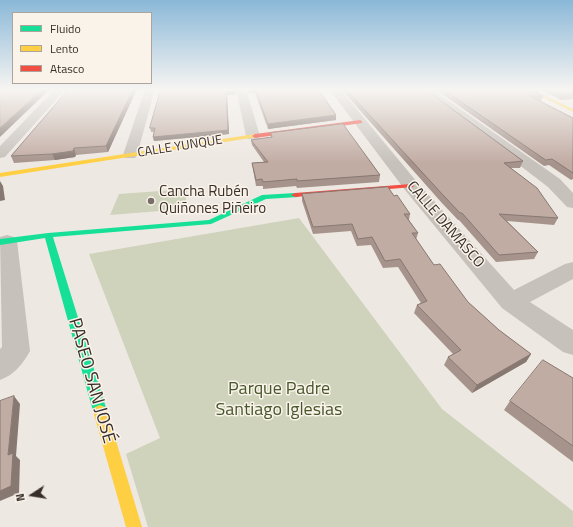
<!DOCTYPE html>
<meta charset="utf-8">
<style>
body{margin:0}
#map{position:relative;width:573px;height:527px;overflow:hidden;background:#eee8e2;font-family:"Titillium Web",sans-serif}
canvas{display:block}
.legend{position:absolute;left:12px;top:12px;width:140px;height:72px;box-sizing:border-box;background:#faf3ea;border:1px solid #aca49d;margin:0;padding:5px 7px;list-style:none;font-size:12px;color:#382e29}
.legend li{display:flex;align-items:center;gap:8px;height:20px}
.legend b{width:20px;border:1px solid #aca49d}
.north{position:absolute;left:12px;top:475px;width:40px;height:40px;-webkit-text-stroke:3px #faf3ea;paint-order:stroke;rotate:258deg;font-size:11px;font-weight:700;line-height:16px;text-align:center;color:#382e29}
.north::after{content:'';display:block;margin:auto;width:14px;height:18px;background:#382e29;clip-path:polygon(50% 0,100% 100%,50% 72%,0 100%)}
</style>
<div id="map">
<canvas width="573" height="527"></canvas>
<ul class="legend">
<li><b style="height:5px;background:#16e098"></b>Fluido</li>
<li><b style="height:5px;background:#ffcf43"></b>Lento</li>
<li><b style="height:5px;background:#f24e42"></b>Atasco</li>
</ul>
<div class="north">N</div>
</div>
<script>
const ctx = document.querySelector('canvas').getContext('2d');
ctx.lineJoin = 'round';
function paint(path, color) { ctx.fillStyle = color; ctx.fill(path, 'evenodd'); }
function trace(path, color, width, dash) { ctx.strokeStyle = color; ctx.lineWidth = width; ctx.lineCap = dash ? 'butt' : 'round'; ctx.setLineDash(dash || []); ctx.stroke(path); }
function write(font, color, halo, rows, align = 'center') {
  ctx.font = font + ' "Titillium Web",sans-serif'; ctx.lineWidth = 3; ctx.setLineDash([]); ctx.textBaseline = 'middle'; ctx.strokeStyle = halo; ctx.fillStyle = color; for (const [text, x, y, turn = 0] of rows) {
    ctx.save(); ctx.translate(x, y); ctx.rotate((+turn || 0) * Math.PI / 180); ctx.textAlign = isNaN(turn) ? turn : align; if (halo) ctx.strokeText(text, 0, 0); ctx.fillText(text, 0, 0); ctx.restore();
  }
}
const green = new Path2D(`
 M187,189L185,209L110,215L119,194Z
 M299,218L442,409L573,511V527H148L126,454L160,438L89,254Z`);
const street = new Path2D(`
 M55,89H66L5,157L0,158V146Z
 M145,89H155L137,155L135,158H125L123,155Z
 M236,89H246L260,136L258,139H248L246,136Z
 M329,89H340L417,182L514,290L565,264L573,262V279L530,302L573,330V355L563,352L502,308L405,190Z
 M420,89H432L560,179L573,193V208L567,207L548,187Z
 M7,235L14,237L17,241L30,351C23,364 14,375 0,380V349L2,347L0,237Z`);
const fast = new Path2D(`
 M295,193L299,195L298,197L266,199L211,224L53,237L107,411L105,415L100,417L95,415L93,411L45,238L0,245V239L48,233L209,220L262,195Z`);
const slow = new Path2D(`
 M525,89H531L573,109V112Z
 M255,134L257,135V137L0,177V173Z
 M100,405L105,407L107,411L142,527H126L93,411L95,407Z`);
const jam = new Path2D(`
 M360,120L362,121V123L255,138L252,136L255,134Z
 M411,184L414,186L413,187L295,197L291,195L295,193Z`);
const wall = new Path2D(`
 M63,89H137L108,152L76,155L75,157L55,160L14,163L11,156L65,93Z
 M161,89H236V94L227,95L229,134L154,141L153,137L154,132H151L150,128Z
 M247,89H318L336,115V120L268,129L255,93H249Z
 M341,89H425L523,161L520,168H511L558,218L554,225L507,221L538,252L534,259L496,262L459,220H458L441,202Z
 M435,89H531L543,96L541,101H538L573,118V179L571,180L549,165L544,166Z
 M540,89H573V99L561,100Z
 M271,133L380,175L379,182L297,188L296,186L263,189V186H256L253,169L252,163L264,162L252,145L251,140L271,137Z
 M302,194L394,196L410,214L409,220L418,233L416,240L434,265L468,302L499,330L531,354L526,362L472,393L444,365L448,357L453,354L414,313L417,305L421,303L398,267L383,268L371,245L357,246L351,231L313,234L302,201Z
 M573,378V462L504,410L510,401Z`);
const shadedWall = new Path2D(`
 M43,89H50L0,137V128Z
 M133,89H137L108,152L106,146Z
 M236,89V94L227,95L229,134L154,141L153,137L226,91Z
 M255,89V93H249V90Z
 M336,115V120L268,129V124Z
 M74,148L76,155L75,157L55,160L52,154Z
 M0,181L3,186L5,200L0,201Z
 M531,354L526,362L472,393L477,385Z
 M14,396L20,404L16,456L20,460L19,493L0,501V491L8,455Z`);
const building = new Path2D(`
 M0,89H43L0,128Z
 M65,89H133L106,146L74,148L73,151L52,154L11,156L67,91Z
 M161,89H235V90L226,91L228,130L153,137L155,128H150Z
 M248,89H318L336,115L268,124L255,89Z
 M346,89H425L523,161L504,163L537,188L558,218L499,214L538,252L499,255L462,213H460L443,195Z
 M443,89H531L543,96H530L573,118V173L552,159L546,160Z
 M551,89H573V94L563,95Z
 M343,124L380,175L297,181V179L263,182L262,179L256,180L252,163L268,162L251,140L272,137L271,133Z
 M388,187L394,196L397,195L410,214H404L418,233H412L434,265L440,264L468,302L499,330L531,354L477,385L448,357L461,350L417,305L427,301L400,259L385,261L372,237L358,239L352,224L313,227L302,194Z
 M543,360L573,378V446L510,401Z
 M14,396L8,455L13,453L11,486L0,491V401Z`);
const markers = [
 [151,201,4,"#786f6a"]
];
const farStreetnames = [
 ["CALLE YUNQUE",180,147,-9]
];
const poiNames = [
 ["Cancha Rubén",159,192],
 ["Quiñones Piñeiro",159,209]
];
const streetNames = [
 ["CALLE DAMASCO",445,225,49]
];
const nearStreetnames = [
 ["PASEO SAN JOSÉ",91,381,74]
];
const nearParknames = [
 ["Parque Padre",279,390],
 ["Santiago Iglesias",279,411]
];
paint(green, '#cfd3bc');
paint(street, '#c7c1bb');
paint(fast, '#16e098');
paint(slow, '#ffcf43');
paint(jam, '#f24e42');
paint(wall, '#a6948c');
paint(shadedWall, '#877872');
paint(building, '#c1aca3');
trace(building, '#877872', 1);
const sky = ctx.createLinearGradient(0, 0, 0, 163);
sky.addColorStop(0, '#8ab8d8');
sky.addColorStop(0.55, '#f7f5f2');
sky.addColorStop(1, '#f7f5f200');
ctx.fillStyle = sky;
ctx.fillRect(0, 0, 573, 163);
for (const [x, y, r, color] of markers) { const dot = new Path2D(); dot.arc(x, y, r, 0, 2 * Math.PI); ctx.fillStyle = color; ctx.fill(dot); trace(dot, '#faf3ea', 1.5); }
write('13px', '#382e29', '#faf3ea', farStreetnames);
write('15px', '#382e29', '#faf3ea', poiNames, 'left');
write('15px', '#382e29', '#faf3ea', streetNames);
write('18px', '#382e29', '#faf3ea', nearStreetnames);
write('18px', '#47572c', '#faf3ea', nearParknames);
</script>
